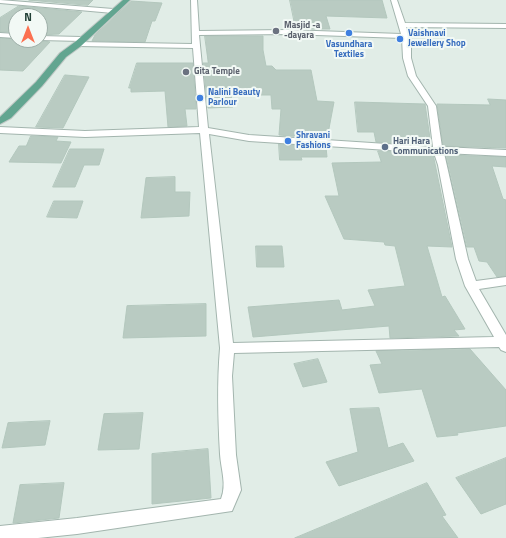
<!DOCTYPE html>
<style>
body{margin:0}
#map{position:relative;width:506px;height:538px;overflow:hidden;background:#e1ede7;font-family:"Titillium Web",sans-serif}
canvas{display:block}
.north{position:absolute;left:8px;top:8px;width:40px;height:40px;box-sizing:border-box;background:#f2f9f5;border:1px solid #9eafa8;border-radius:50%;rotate:0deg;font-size:11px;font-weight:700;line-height:16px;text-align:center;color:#203f35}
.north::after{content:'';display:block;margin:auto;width:14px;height:18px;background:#fb7050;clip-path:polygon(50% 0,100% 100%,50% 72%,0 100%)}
</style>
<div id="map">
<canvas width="506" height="538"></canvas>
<div class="north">N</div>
</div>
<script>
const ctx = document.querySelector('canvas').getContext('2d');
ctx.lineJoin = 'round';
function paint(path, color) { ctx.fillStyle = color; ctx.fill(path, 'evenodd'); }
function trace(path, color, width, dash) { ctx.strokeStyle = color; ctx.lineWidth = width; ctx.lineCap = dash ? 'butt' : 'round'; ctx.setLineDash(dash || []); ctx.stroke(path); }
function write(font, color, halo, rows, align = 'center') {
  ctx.font = font + ' "Titillium Web",sans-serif'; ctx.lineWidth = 4; ctx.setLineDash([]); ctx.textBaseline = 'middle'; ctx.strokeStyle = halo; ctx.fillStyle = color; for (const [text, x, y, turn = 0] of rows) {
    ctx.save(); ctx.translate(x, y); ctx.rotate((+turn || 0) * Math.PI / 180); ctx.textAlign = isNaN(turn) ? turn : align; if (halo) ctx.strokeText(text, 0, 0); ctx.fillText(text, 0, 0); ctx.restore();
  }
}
const building = new Path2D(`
 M29,0H93L88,5Z
 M290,0H382L387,18L326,16L330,29H296Z
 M131,1L162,3L155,21H152L145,42L92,41L95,35Z
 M19,6L82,12L59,34L40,35V16H16V32H0V18Z
 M205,36H263V50L266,66H272L276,70H311L317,101L334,102L327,139L279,135L281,109H272L271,95H231L233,107L208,108L203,63H208Z
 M0,38L38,40L50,42L23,71L0,70Z
 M137,63H193L196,109H185L187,126L168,127L165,91L131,92V88H129Z
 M65,75L89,77L63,128L36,127Z
 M488,99L506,100V148L443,146L437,104L490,105Z
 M355,102L425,104L431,145L376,142L374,132H358Z
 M31,136L58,137L56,141L71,142L61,163L9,162L19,146H26Z
 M279,144L326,147L327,157H301L302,160H280Z
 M70,149H104L99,165H84L75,187H53Z
 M378,151L433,154L452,247L427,246L442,297L445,296L465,329L454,330L459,336L390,338L389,326L253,337L248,307L339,300L342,310L375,306L368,290L405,286L395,246L385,245L384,242L344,239L325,196H339L332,163L381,162Z
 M446,155L506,157V167L492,166L503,199L506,200V276L497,277L487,262L479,261L474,247H467Z
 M175,177V192H190L189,216L141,218L146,178Z
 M54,201H83L77,218L47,217Z
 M256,246H282L284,267H257Z
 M206,304V336L123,338L127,306Z
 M470,349L506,390V426L457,433L458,435L437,437L422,389L379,393L370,365L382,364L376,351Z
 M318,359L327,382L303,387L294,364Z
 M379,408L388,448L403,443L414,461L339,486L326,462L358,452L350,409Z
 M143,413L139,449L98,450L104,414Z
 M50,421L45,445L2,448L8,423Z
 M208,449L211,498L152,504V454Z
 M506,458V504L481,514L456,478Z
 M64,483L59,518L13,523L20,485Z
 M427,483L446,515L442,516L458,538H295Z`);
const minor = new Path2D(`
 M0,0L113,9L116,11L113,13L0,3Z
 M191,0H197L199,31L288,30L401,34L391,0H397L405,23L506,24V28L406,27L411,42V58L416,76L436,106L442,147L506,150V156L444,153L468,259L476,281L506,277V285L479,289L506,335V352L501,350L499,347L234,353L232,376L236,455L241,490L232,511L77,534L38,538H0V526L77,518L221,499C227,484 221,470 220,454C218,419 217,383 220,348L200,133L85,137L0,133V127L85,131L199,127L193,48L78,46L74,44L78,42L192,44ZM288,34L402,38L403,58L408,76L428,106L433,147L249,135L208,128L199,35ZM209,134L249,141L434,153L438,165L456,259L465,286L494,337L233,343Z
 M0,33L16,34V38L0,37Z
 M40,36L81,37L85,39L81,41L40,40Z`);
const primary = new Path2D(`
 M123,0H130L81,46L66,57L42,86L11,118L0,124V117L36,82L60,53L75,42Z`);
const markers = [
 [276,31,4,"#6b7280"],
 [349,33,4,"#3f7fe0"],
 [400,39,4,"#3f7fe0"],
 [186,72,4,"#6b7280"],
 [200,98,4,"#3f7fe0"],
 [288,141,4,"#3f7fe0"],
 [385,147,4,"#5c6f8a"]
];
const farWorshipnames = [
 ["Masjid -a",284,26],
 ["-dayara",284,36],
 ["Gita Temple",194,72]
];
const farShopnames = [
 ["Vaishnavi",408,34],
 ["Jewellery Shop",408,44],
 ["Vasundhara",349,45,"center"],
 ["Textiles",349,55,"center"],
 ["Nalini Beauty",208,93],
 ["Parlour",208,103],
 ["Shravani",296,136],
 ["Fashions",296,146]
];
const farServicenames = [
 ["Hari Hara",393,142],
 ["Communications",393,152]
];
paint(building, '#b9cbc2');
trace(building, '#b3c7bd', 1);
trace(minor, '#a3b5ae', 2);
trace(primary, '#c1c9c6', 2);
paint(minor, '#fff');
paint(primary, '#62a590');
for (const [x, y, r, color] of markers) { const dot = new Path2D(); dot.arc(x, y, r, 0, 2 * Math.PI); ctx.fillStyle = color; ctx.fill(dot); trace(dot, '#f2f9f5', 1.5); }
write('bold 9px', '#5b616d', '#f2f9f5', farWorshipnames, 'left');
write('bold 9px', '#366cbe', '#f2f9f5', farShopnames, 'left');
write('bold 9px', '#4e5e75', '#f2f9f5', farServicenames, 'left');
</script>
